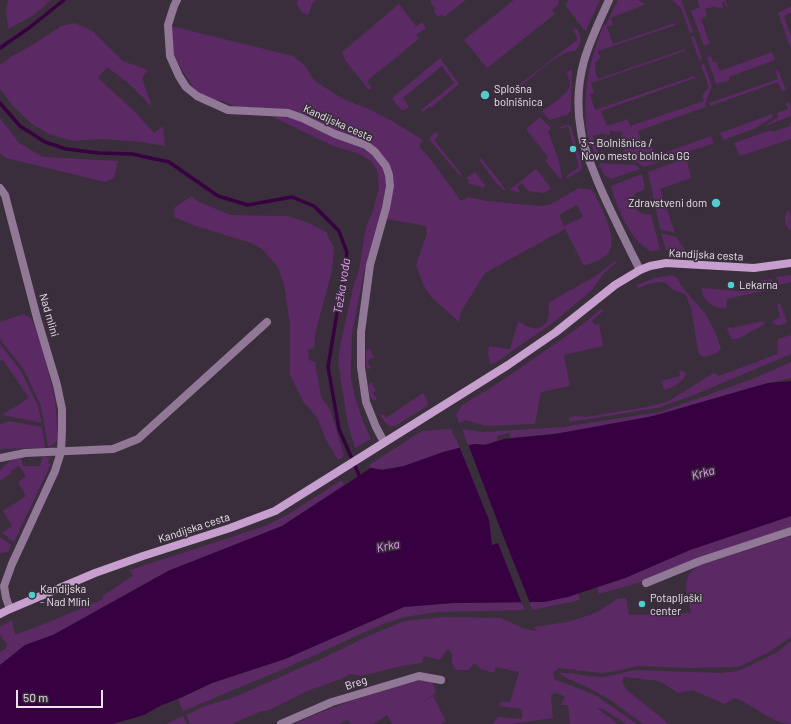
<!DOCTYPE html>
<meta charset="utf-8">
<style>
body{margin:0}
#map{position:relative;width:791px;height:724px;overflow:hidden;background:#3a2e3c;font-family:Barlow,sans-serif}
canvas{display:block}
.scale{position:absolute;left:16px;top:690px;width:87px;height:18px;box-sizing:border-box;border:2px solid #eae3eb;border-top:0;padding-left:5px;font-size:12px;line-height:14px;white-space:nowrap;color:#eae3eb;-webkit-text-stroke:3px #3a2e3c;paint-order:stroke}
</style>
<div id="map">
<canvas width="791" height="724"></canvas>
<div class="scale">50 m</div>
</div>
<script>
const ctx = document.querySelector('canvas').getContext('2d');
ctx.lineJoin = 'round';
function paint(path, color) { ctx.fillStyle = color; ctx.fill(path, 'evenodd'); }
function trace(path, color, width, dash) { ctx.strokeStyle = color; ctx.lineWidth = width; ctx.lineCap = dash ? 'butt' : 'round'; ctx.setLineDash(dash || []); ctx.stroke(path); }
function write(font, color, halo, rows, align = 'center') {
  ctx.font = font + ' Barlow,sans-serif'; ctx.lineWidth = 3.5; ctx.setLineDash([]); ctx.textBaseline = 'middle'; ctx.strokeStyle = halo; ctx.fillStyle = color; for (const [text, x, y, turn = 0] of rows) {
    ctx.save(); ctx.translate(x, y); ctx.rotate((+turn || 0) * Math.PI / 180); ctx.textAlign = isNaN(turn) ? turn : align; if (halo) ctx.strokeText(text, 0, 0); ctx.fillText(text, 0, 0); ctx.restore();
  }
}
const green = new Path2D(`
 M8,0H51L34,15L8,29L6,11Z
 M298,0H317L312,4L308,15L302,12L296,3Z
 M431,0H466L444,17L442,14L438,17L433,11L435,9L430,1Z
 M514,0H559L558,5L552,10L555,14L487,68L464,40Z
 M568,0H600L586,30H584L566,6Z
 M618,0H638L646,4L611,18L613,25L607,27L613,44L675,23L676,25L598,51L600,58L595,63V71L598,79L685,49V51L591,83L594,93L590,94L595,110L694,76L695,78L601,111L607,126L628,119L630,126L704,101L702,95L709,87L701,65L704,64L712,86L705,104L706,107L638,131L644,149L652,147L655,156L711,136L714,143L644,167L637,162L619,161V159H623L624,138L621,137L622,132L610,131L609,135L601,134L593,136L595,145L601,159H596C594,151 590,144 588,136C580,98 590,59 604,24L606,25Z
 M672,0H681L693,32L690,33L681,8Z
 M697,0H725L728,7H726L724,1L722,2L723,8L720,9L719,7L717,8L716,6L705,9L707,16L701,19L710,44L704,46L691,11L700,7Z
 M399,4L416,26L422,22L426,28L416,35L419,39L367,81L372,88L369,90L345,60L342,52Z
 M791,6V13L784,16L791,37V49L778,13Z
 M75,23L92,31L123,61L148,70L142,78L152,107L127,82L107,67L98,78L135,112L154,133L163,126L165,146L141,142L103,139L73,141L49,134L32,124L13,106L0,89V65L12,56L34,44L61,26Z
 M171,26L293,56L305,66L315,81L343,99L369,109L392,121L423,140L419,146L432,161L461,201L468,197L487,201L540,206L549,205L579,188L592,190C599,202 620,240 608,253C603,260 591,263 584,266L565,229L485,273L461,312L459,322L431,297L424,286L416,265L427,233L426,226L387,219L393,184L381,153L304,116L234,106L223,101L211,100L195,90L171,53ZM577,205L583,217L564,226L559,215Z
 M576,28C582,38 583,43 575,51C559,50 533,77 520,87L519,85L578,39L573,30Z
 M694,36L702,59L699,60L691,37Z
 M772,52L775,60L729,77L730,80L716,84L707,57L711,56L713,62H716L720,71Z
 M440,58L459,84L431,108L430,106L423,112L421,110L454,83L442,66L403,98L409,107L404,110L400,109L392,98Z
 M571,70H572L571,111L567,115L549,120L542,111C549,106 569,94 570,85C570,80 567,76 567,72Z
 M778,70L786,90L782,91L778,82L710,106L709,103L778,79L775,71Z
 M790,102L791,116L763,127L778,117L777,113L788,109L786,103Z
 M772,114L773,117L754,129L723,140L720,133Z
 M276,116L295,118L368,149L384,169L386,182L383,207L364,272L352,334L351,362V379L355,397L362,419L371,439L355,448L348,425L338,362L341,341L354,284L359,270L365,232L368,222L373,211L379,188L377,170L371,161L359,154L331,145L275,118Z
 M540,117L551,128L548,132L558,158L562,177L560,179L545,161L548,157L526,129Z
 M0,118L19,143L43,157L118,161L114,178L105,182L6,158L0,154Z
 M791,123V139L740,156L734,143L771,130L772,132L790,126L789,124Z
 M568,125L571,127L582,164L581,170L566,179L568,175L579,167L568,126L561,129L560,127Z
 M436,132L439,135L434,140L462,175L460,176L429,139L431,136Z
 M481,158L501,183L506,191C497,187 486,168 479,160Z
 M686,158L691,178L660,189L675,233L660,229L648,172Z
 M599,163L636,165L640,169L611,179L604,175Z
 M536,169L548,184L551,189L543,193L528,191L522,183L517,187L521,193L509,190Z
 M475,172L485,185L484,188L468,183L469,181L466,178Z
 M642,174L645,189C641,191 636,192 634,196C632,202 636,211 641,213C644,215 648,214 651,214L660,250L651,251C630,242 617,207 611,186Z
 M192,196L199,202L230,215L288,216L309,223L326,232L334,248L332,271L316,330L314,348L308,350L309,360L315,362L321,397L330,409L344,456L338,460L326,440L317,417L304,403L290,375V325L284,285L278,267L262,249L251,243L196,226L174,217L175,207Z
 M789,210L791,220H790L791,225L790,231C785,225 782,215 789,210Z
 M661,233L676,237L685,250H666Z
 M615,261L617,262L603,274L593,289L579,301L550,325L495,363L490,364L488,353L489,346L510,349L518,322C524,323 525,326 530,327C546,333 552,315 548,303L597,275Z
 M672,275L677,278L683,288L705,313L716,334L721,348L717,353L704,357L700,355L698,351L691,308L686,295L674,290L664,282L652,283L638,288L636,285L655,278Z
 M791,275V282L780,285L776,277Z
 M772,279L774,285L768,287V290L727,299L726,308C713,309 703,301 701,288L740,291L763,280Z
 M780,303L787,322C781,326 776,327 772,321L780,317L777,305Z
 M602,308L603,311L592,321L595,325L599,324L603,346L564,355L570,386L541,392L535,424L486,426L466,420L459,423L456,415L462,405L503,380L540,354L578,328Z
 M23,314L31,318L40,339L55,398L58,436C57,442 54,445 48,447L41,406L24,370L0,339V322Z
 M763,321L765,324L738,339H732L727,330L728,327L732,328Z
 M791,335V354L694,395L657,408L569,422V418L575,416L586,417L646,407L667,402L714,373L719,376L777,354L778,339Z
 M0,344L21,371L38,406L42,423L2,415L29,398L3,360L0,361Z
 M369,348L374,357L367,361L371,368L369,369L366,367V351Z
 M791,362V378C744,387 699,405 653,416C607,427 559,434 511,438L509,433L497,436L498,440C488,446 479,443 468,445L462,429L483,432L563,427L660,412L755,378Z
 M679,370L684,371L686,373C683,383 673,387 664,390L661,381L680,376Z
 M371,382L376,390L373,393L377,399L375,401L371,398C369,392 366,386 371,382Z
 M423,393L428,402L427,406L395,426C388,428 384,421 380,415L383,414L386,418Z
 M8,421L42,427L45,448L0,449V425Z
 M451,429L460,448C431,455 401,473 371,468L369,465L422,431Z
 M46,456L50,458H49L48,463L51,464L14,542L2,533L12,526L3,511L26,496L18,482L26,476L19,466L11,471L12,473L0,481V470C7,463 11,459 21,458L23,466H40L42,457Z
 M342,480L344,485L282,526L168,571L53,635L25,645L0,665V652L6,648L7,644L0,635V627L12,620L15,635L49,622L103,599L102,596L133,576L130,570L265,526L287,515Z
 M791,516V527L751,540L651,579L599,594L597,587L625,578L690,550Z
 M791,536V637L769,652L739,667L687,668L638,666L612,672L600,673L559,668L553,673L554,679L595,695L637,724H626L603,709L597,708L618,724H570L568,705H561L565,697L557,693L551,695L553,718L511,724H493L498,717L522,719V709L499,706L501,702H510L519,672L496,667L494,673L481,669L474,663L469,670H456L452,664V654L448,649L440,660L424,656L422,663L401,666L362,676L350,674L341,679L307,691L267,711H262L232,724H190L186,715L205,706L235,697L323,658L370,635L405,621L442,617L501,618L525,629L537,631L534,627L567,622L590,615L599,611L617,599L626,598L629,615L691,613C688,595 679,579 698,566Z
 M0,537L11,545L8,552L0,553Z
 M578,593L580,600L532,610L529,602H544Z
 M521,602L525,610L438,612L405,617L383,624L286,668L183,711L178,699L212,683L285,659L404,607L453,603Z
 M791,641V724C772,724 753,704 734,698L725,704L692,690L678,693L659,681L624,677L622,680L623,684L627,690L669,724H643L609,699L589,688L562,676L559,673C570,672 588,677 600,677C612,677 623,672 634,670L721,673L738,671L776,653Z
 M421,680L432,681L436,693L422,702L433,696L446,721L441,724H392L387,715L373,724H351L348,720L338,724H295C335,704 378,692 421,680Z
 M183,716L187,724H166Z`);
const water = new Path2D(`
 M791,381V516L690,550L625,578L568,597L544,602L453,603L404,607L285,659L212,683L178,699L160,706L144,715L113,724H0V665L25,645L53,635L168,571L282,526L371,468L382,470L404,466L443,452L474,444L485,445L504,439L555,434L653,416L768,383Z`);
const pier = new Path2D(`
 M468,444L502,533L530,603L522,604L498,543L492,545L489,520L459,446Z`);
const stream = new Path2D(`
 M0,48L29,28L64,0
 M0,103L20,126L45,142L66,149L99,153L132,154L169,162L218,196L248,205L292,197L314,206L339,231L347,253L328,367L339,429L359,475V479`);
const street = new Path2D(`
 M177,0L174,6L168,25L170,56L179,76L186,87L197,96L228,110L288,113L302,118L335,134L366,145L375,152L386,166L389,175L390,186L386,208L370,265L361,332V367L366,402L376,427L384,442
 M609,0C600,20 590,40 584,61C578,83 577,109 581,131C583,148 591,164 597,180C610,211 625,240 640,270
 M0,188L5,195L37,318L57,385L62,409V430L61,452L55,471L12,564L4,586L6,598L10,609
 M0,458L25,453L113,449L138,439L267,322
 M646,583L700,561L791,531
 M281,724L332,702L399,682L419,676L441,680`);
const secondary = new Path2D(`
 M0,614L10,609L95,573L143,556L230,528L275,511L508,365L556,332L615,285L640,270L650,266L666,263L754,268L791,263`);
const markers = [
 [485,95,5,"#53cdcb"],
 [573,149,4,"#53cdcb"],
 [716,203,5,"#53cdcb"],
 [731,285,4,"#53cdcb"],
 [32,595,4,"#53cdcb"],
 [642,604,4,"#53cdcb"]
];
const poiNames = [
 ["Splošna",494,89],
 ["bolnišnica",494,102],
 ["3 ~ Bolnišnica /",581,143],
 ["Novo mesto bolnica GG",581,156],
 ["Zdravstveni dom",707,203,"right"],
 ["Lekarna",739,285],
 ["Kandijska",40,589],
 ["- Nad Mlini",40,602],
 ["Potapljaški",650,598],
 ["center",650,611]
];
const streetNames = [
 ["Kandijska cesta",338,123,24],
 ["Kandijska cesta",706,255,3],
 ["Nad mlini",49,315,74],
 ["Kandijska cesta",194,528,-18],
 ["Breg",356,683,-18]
];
const waterNames = [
 ["Težka voda",342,286,-81],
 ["Krka",703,473,-15],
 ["Krka",388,546,-11]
];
paint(green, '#5b2964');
paint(water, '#370040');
paint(pier, '#3a2e3c');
trace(stream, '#370040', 3.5);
trace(street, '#917896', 8);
trace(secondary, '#c79fce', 8);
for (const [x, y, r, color] of markers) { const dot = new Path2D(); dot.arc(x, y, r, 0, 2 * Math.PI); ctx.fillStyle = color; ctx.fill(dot); trace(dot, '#3a2e3c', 1.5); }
write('11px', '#eae3eb', '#3a2e3c', poiNames, 'left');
write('11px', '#eae3eb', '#3a2e3c', streetNames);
write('italic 12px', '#ea9ff8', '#3a2e3c', waterNames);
</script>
